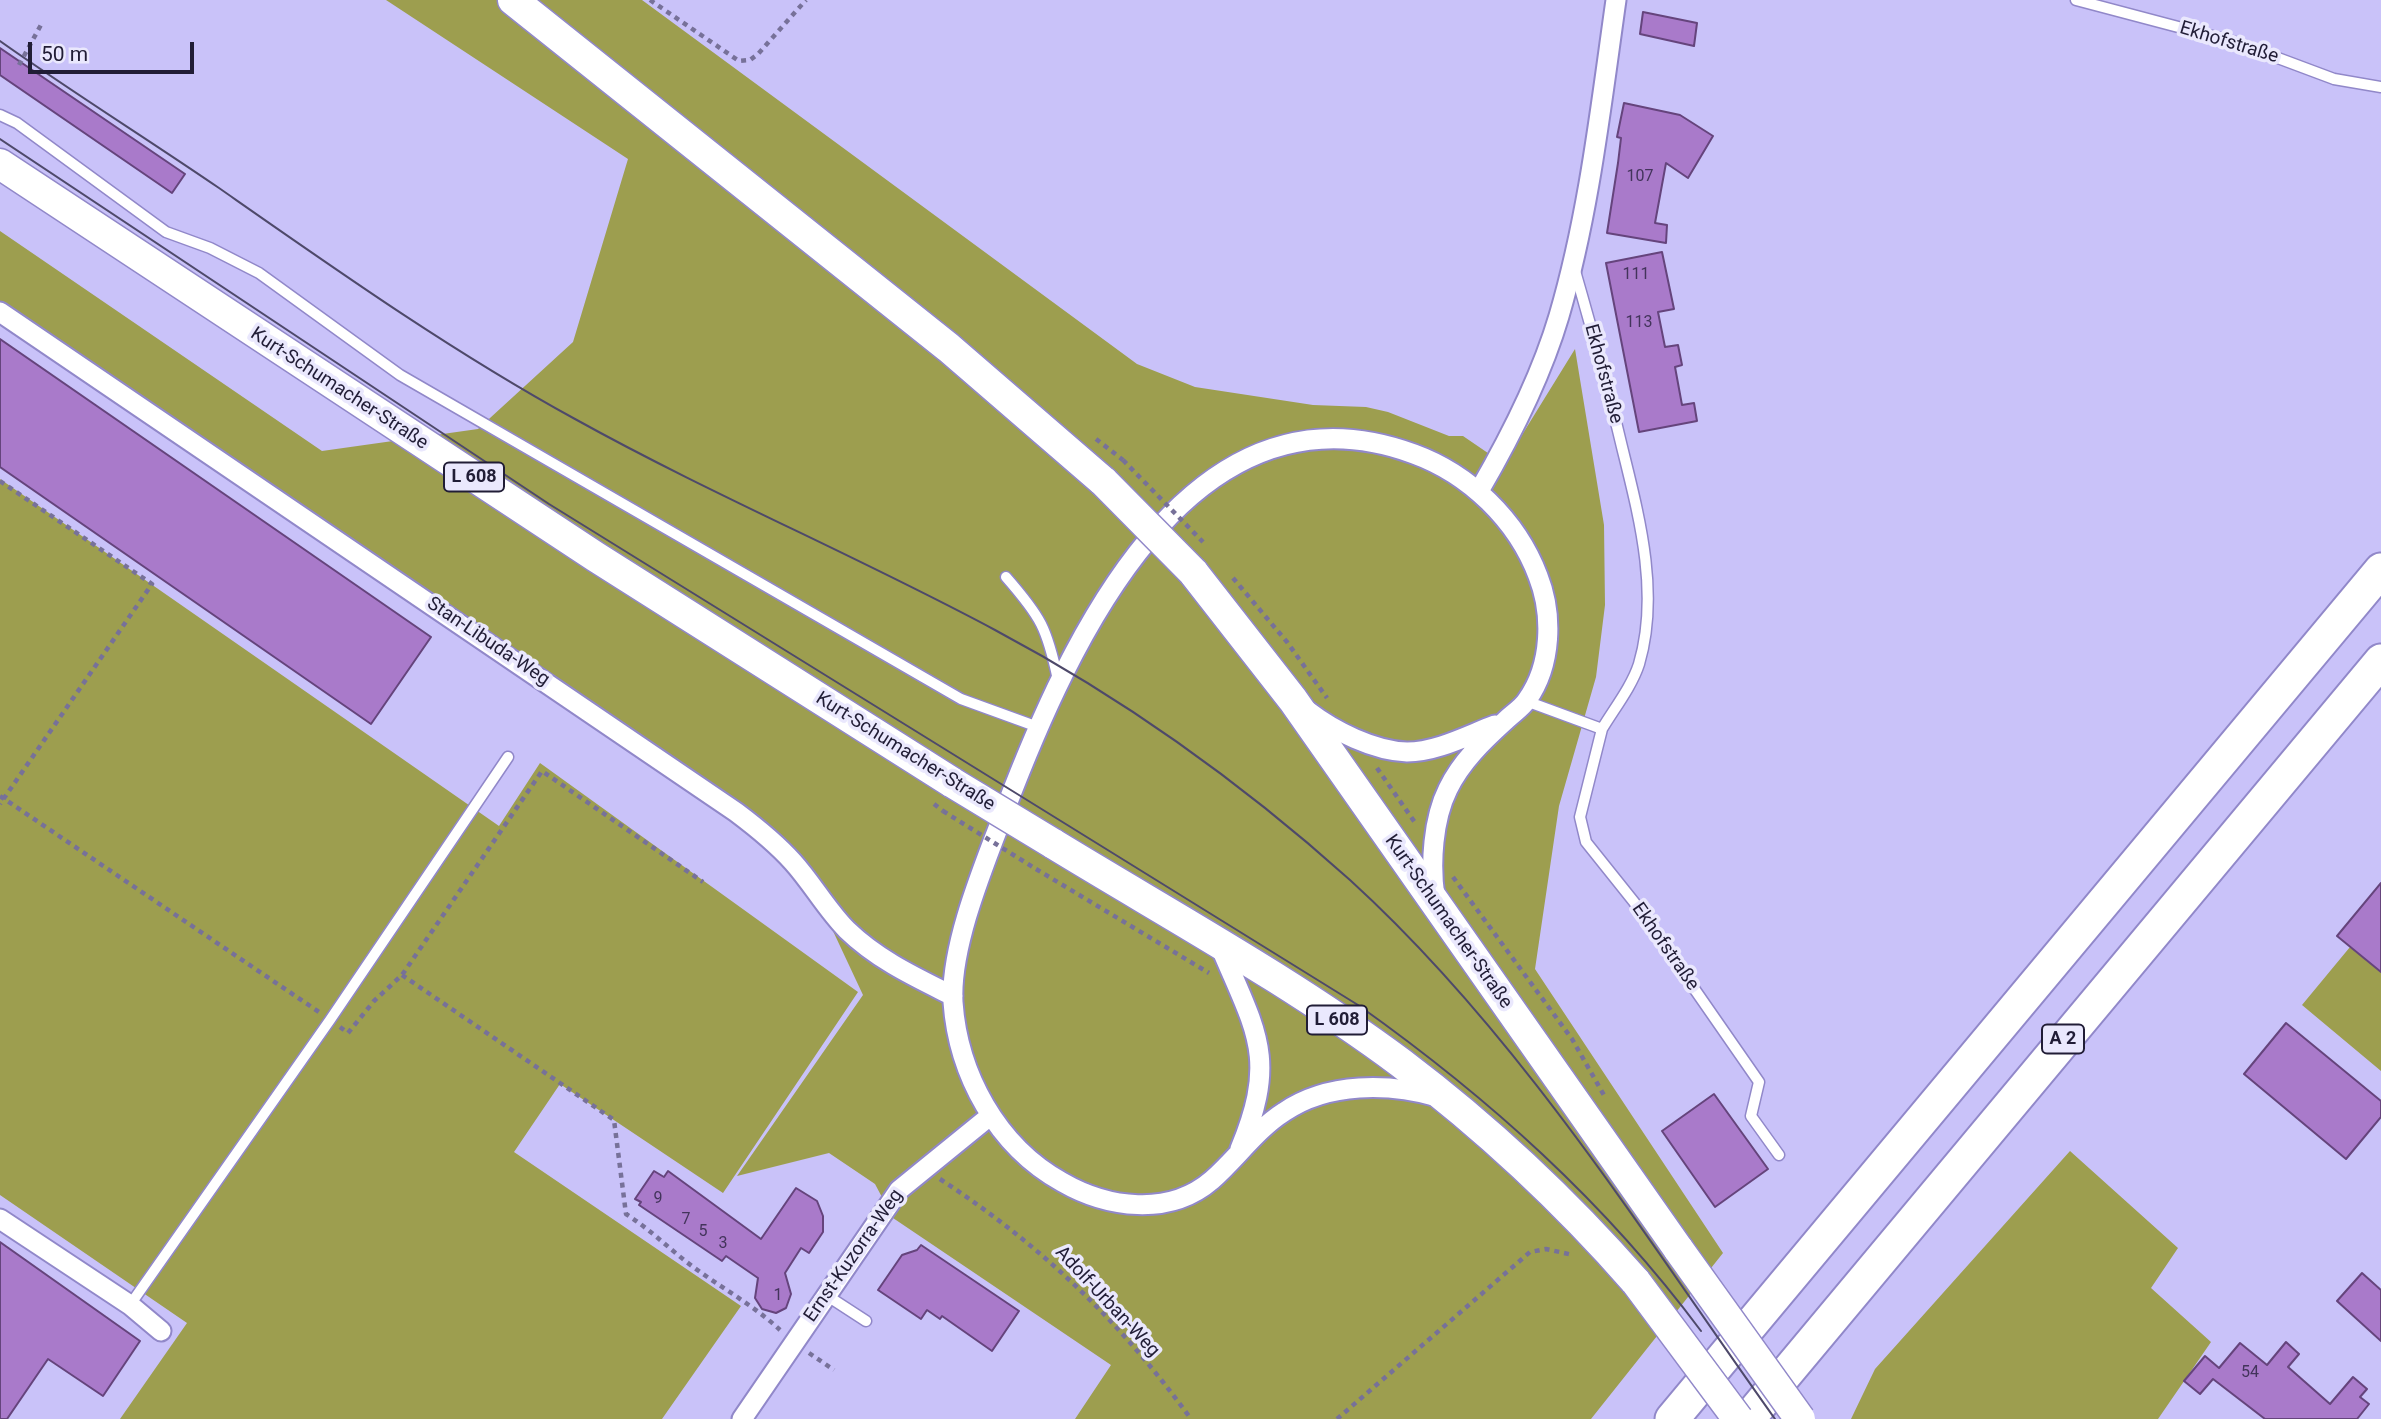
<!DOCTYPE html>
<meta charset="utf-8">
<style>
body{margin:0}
#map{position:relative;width:2381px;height:1419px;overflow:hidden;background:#c9c2f9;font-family:Roboto,sans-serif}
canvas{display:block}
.scale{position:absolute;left:28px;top:42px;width:166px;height:32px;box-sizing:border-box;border:4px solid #211d36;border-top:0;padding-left:9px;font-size:21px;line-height:24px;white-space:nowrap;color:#211d36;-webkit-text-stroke:5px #eae8fd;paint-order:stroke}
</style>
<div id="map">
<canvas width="2381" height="1419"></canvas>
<div class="scale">50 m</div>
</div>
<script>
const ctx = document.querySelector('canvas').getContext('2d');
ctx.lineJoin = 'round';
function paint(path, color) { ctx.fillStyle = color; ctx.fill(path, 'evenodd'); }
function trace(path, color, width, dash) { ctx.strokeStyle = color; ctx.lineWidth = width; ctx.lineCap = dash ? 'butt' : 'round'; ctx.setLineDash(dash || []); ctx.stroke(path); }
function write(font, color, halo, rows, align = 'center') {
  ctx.font = font + ' Roboto,sans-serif'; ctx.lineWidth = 7; ctx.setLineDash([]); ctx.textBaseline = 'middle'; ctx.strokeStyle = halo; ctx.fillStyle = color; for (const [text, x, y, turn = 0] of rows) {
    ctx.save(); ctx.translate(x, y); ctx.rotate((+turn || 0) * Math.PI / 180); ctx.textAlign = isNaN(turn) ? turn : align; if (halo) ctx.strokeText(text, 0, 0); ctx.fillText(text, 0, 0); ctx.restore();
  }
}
const green = new Path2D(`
 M386,0H642L1137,364L1195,387L1313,405L1366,407L1388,412L1449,436H1463L1504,464L1575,349L1604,525L1605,605L1596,677L1559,806L1535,969L1723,1253L1591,1419H1075L1111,1365L893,1218L875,1184L829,1153L737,1176L863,995L818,899L771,836L0,308V231L322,451L478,429L573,342L628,159Z
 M0,479L499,826L540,763L858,992L723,1193L560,1084L514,1152L741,1306L662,1419H120L187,1323L0,1195Z
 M2350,947L2381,972V1071L2302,1005Z
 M2070,1151L2178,1248L2151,1288L2211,1342L2158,1419H1851L1875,1369Z`);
const building = new Path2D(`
 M1643,12L1697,23L1694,46L1640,34Z
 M0,48L185,174L172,193L0,75Z
 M1624,103L1680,115L1713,136L1688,178L1666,163L1655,223L1667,225L1666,243L1607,233L1618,163L1621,138L1617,137Z
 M1662,252L1674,309L1658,312L1665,347L1678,345L1682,365L1675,367L1682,405L1694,403L1697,421L1639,432L1606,263Z
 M0,339L431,637L371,724L0,467Z
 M2381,883V972L2337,936Z
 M2286,1023L2381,1101V1117L2346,1159L2244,1074Z
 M1714,1094L1768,1169L1715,1207L1662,1131Z
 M654,1171L664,1177L668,1171L761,1239L796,1188L817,1201L823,1216V1232L809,1253L801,1248L785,1273L791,1294L786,1308L776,1313L762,1309L755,1298L758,1278L726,1256L722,1261L639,1205L641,1202L635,1199Z
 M0,1242L140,1341L103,1396L48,1359L7,1419H0Z
 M921,1245L1019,1311L992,1351L942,1316L940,1319L927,1310L921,1319L878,1290L902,1255L917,1250Z
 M2362,1273L2381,1290V1341L2337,1301Z
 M2286,1342L2299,1354L2288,1367L2330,1404L2353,1377L2367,1389L2360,1397L2369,1404L2357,1419H2265L2213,1379L2200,1394L2184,1381L2205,1356L2219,1368L2240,1343L2267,1365Z`);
const path = new Path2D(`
 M650,0L739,61L750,60L758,54L806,0
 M19,65L42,23
 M1096,439L1123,460
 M0,481L152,584L0,804
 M1233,578L1287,642L1327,698
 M1377,768L1416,824
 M0,796L319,1012
 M934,804L943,811
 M1036,869L1209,973
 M1453,877L1572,1039L1605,1097
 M402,975L614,1120L626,1214C646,1227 660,1240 678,1255C710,1282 749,1301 780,1330
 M340,1027L348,1033L374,1001L402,975L542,771L703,882
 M940,1179C1042,1246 1119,1320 1191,1419
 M809,1353L834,1370
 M1337,1419L1530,1252L1546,1249L1573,1255`);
const service = new Path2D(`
 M2076,0L2235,42L2334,79L2381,87
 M0,115L17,123L166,232L210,248L259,273L400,375L961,699L1038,727
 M1575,271C1592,330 1608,388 1622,447C1639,516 1660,593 1639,664C1632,686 1614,709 1602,729
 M1006,577C1041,617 1047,628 1058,680
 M1526,701L1602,729L1580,817L1586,842L1634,902L1759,1082L1751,1116L1779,1155
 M826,1295L866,1321
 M130,1305L330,1020L508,757`);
const minor = new Path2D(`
 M0,312L736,812C756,827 776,843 793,862C812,883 827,910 847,930C878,960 915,977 953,996
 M1479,491C1511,436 1541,377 1559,316C1589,214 1601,105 1616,0
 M1308,711C1334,731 1374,751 1407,752C1437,752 1468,735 1495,725
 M1435,897C1430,864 1433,819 1448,789C1461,762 1483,741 1505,721C1512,714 1522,708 1527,700C1552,665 1553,614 1538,576C1517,520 1469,474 1414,454C1189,371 1068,645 1005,810C985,863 950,945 953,1002C958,1074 997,1146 1062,1182C1107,1208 1169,1217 1212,1180C1236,1159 1257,1129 1284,1112C1328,1082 1389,1083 1438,1097
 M1220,946C1256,1032 1278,1057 1240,1149
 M0,1219L130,1305L161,1331
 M742,1419L899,1190L990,1116`);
const primary = new Path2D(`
 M513,0L949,348L1104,482
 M0,164L596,557L953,783
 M1193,572L1293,700L1679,1250
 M1052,843C1168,914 1291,981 1401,1063C1487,1128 1565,1201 1636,1282`);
const motorway = new Path2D(`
 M1672,1419L2381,570
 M1748,1419L2381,661`);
const tram = new Path2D(`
 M0,41C72,92 146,138 219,188C335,269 451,351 575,419C712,495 857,556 995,630C1123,698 1242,783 1350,880C1520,1035 1643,1234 1775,1419
 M0,139L549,504L1358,1005C1489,1098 1605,1202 1701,1331`);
const pathBridge = new Path2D(`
 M1123,460L1203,542
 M943,811L1036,869`);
const primaryBridge = new Path2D(`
 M1104,482L1193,572
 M953,783L1052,843
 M1679,1250L1800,1419
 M1636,1282L1738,1419`);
const numberNames = [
 ["107",1640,177],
 ["111",1636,275],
 ["113",1639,323],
 ["9",658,1199],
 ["7",686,1220],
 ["5",703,1232],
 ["3",723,1244],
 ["1",778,1296],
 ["54",2250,1373]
];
const shields = [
 [474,477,60],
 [1337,1020,60],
 [2063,1039,42]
];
const shieldNames = [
 ["L 608",474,477],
 ["L 608",1337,1020],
 ["A 2",2063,1039]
];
const streetNames = [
 ["Ekhofstraße",2229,43,17],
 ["Ekhofstraße",1603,374,75],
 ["Kurt-Schumacher-Straße",339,389,33],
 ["Stan-Libuda-Weg",488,642,34],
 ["Kurt-Schumacher-Straße",905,752,32],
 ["Kurt-Schumacher-Straße",1448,922,55],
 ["Ekhofstraße",1665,947,55],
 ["Ernst-Kuzorra-Weg",854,1256,-55],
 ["Adolf-Urban-Weg",1107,1302,47]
];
paint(green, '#9d9e4f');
paint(building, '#a97aca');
trace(building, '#65447c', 2);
trace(service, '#9188c9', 13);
trace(minor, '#9188c9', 23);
trace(primary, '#9188c9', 33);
trace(motorway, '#9188c9', 37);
trace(path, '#777199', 4.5, [5, 5]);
trace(service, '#fff', 10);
trace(minor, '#fff', 19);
trace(primary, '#fff', 30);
trace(motorway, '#fff', 33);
trace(tram, '#4e496a', 2);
trace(primaryBridge, '#9188c9', 33, []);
trace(pathBridge, '#777199', 4.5, [5, 5]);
trace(primaryBridge, '#fff', 30);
write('16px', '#43345b', null, numberNames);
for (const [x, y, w] of shields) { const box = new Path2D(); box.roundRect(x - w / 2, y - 14.5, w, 29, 5); ctx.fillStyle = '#eae8fd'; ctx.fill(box); trace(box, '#211d36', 2); }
write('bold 18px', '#211d36', null, shieldNames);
write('19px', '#211d36', '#eae8fd', streetNames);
</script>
